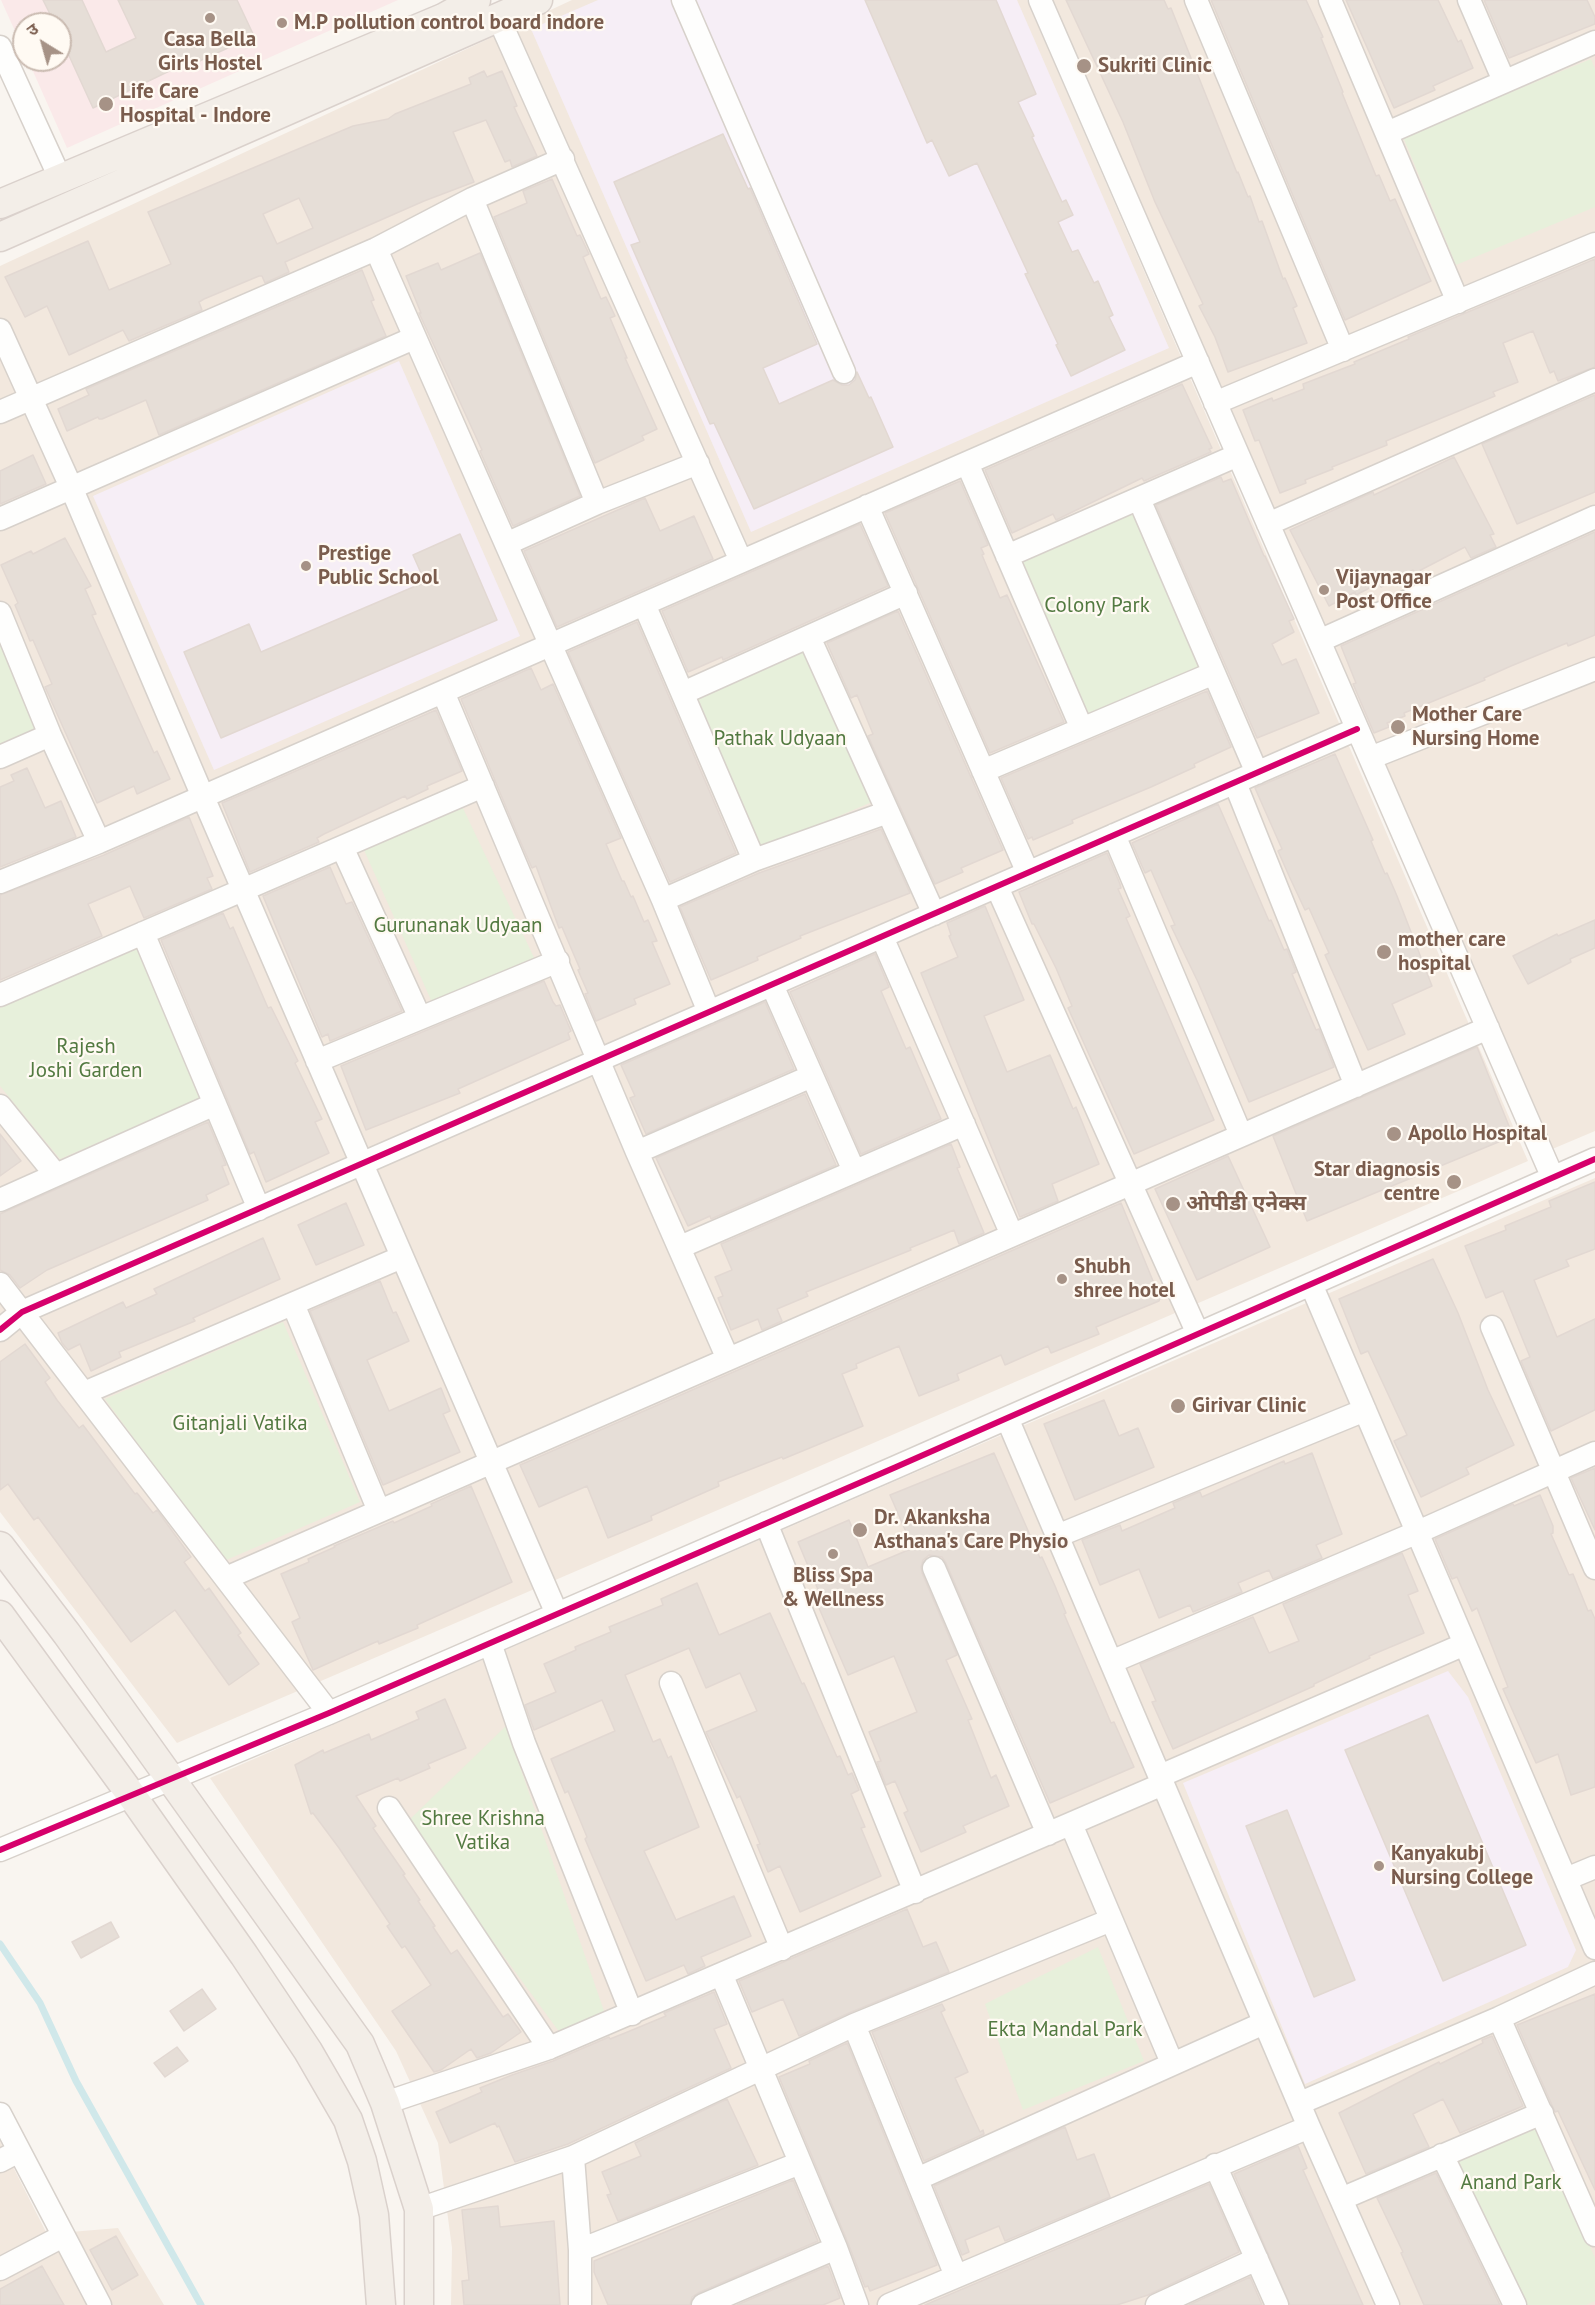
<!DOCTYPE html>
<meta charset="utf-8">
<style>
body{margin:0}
#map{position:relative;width:1595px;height:2305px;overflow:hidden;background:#f9f5f0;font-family:"PT Sans","Noto Sans Devanagari",sans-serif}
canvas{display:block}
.north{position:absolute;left:12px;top:12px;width:60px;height:60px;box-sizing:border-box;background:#fffaf3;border:2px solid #cabbb1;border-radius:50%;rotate:323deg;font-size:16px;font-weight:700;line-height:24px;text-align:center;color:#7a5c4d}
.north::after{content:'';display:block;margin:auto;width:21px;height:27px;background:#a69286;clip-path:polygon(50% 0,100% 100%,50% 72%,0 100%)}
</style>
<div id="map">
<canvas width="1595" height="2305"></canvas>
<div class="north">उ</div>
</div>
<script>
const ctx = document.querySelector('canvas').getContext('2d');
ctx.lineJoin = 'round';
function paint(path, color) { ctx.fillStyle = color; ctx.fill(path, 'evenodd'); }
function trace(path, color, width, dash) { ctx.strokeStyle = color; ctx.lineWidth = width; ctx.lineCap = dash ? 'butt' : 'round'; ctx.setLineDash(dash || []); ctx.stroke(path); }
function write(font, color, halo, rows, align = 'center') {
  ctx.font = font + ' "PT Sans","Noto Sans Devanagari",sans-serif'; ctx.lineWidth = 4.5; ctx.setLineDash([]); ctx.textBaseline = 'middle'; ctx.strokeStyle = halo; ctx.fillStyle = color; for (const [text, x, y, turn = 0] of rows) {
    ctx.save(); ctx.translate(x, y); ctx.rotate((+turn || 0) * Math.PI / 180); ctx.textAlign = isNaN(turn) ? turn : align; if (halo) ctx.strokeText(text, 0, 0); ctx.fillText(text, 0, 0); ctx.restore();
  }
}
const residential = new Path2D(`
 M572,0H1027L1528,1161L177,1743L0,1512V266Z
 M1053,0H1595V1131L1550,1150Z
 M1595,1178V2305H451L452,2248L438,2143L396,2051L210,1778Z
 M0,2141L47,2234L118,2228L164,2305H0Z`);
const education = new Path2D(`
 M598,0H1017L1169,348L751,532L531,29Z
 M399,361L520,636L214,770L93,496Z
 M1448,1671L1468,1697L1576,1950L1568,1967L1305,2084L1183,1783Z`);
const medical = new Path2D(`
 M1,0H398L67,148L28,60H60V24H24V51Z`);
const green = new Path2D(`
 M1591,59L1595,69V207L1456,265L1403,137Z
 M1131,510L1204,676L1087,716L1000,566Z
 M0,633L42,730L0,749Z
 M808,648L872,802L761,849L697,696Z
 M461,804L538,966L435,1009L364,850Z
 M137,949L201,1098L60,1159L0,1086V1008Z
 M283,1322L360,1502L224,1561L105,1399Z
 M506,1726L606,2017L563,2037L406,1823Z
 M1098,1947L1144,2061L1023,2110L985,2004Z
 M1535,2120L1595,2258V2301L1586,2305H1516L1446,2155Z`);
const stream = new Path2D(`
 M0,1944L40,2003L76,2081L201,2305`);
const building = new Path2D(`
 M43,0H82L106,52L136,38L118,0H237L254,36L195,63L194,59L93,108L60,36V24H55Z
 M865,0H996L1036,94L1018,102L1034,136L1032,137L1062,202L1066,200L1073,215L1058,222L1072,252L1078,250L1094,283L1098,281L1113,315L1109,317L1125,350L1071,376L1056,345L1058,344L1025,274L1028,273L977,163L949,176L932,140L927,143Z
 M1066,0H1164L1168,9L1171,8L1237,173L1238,172L1248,197L1250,196L1259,222L1262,221L1283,279L1285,278L1297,306L1293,308L1307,343L1228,372L1215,337L1199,306L1203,304L1155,202L1123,122Z
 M1211,0H1306L1323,37L1321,38L1343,92L1342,93L1376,176L1379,175L1390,201L1395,199L1431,281L1345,320Z
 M1346,0H1438L1458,42L1461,40L1473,68L1433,86L1435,90L1394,108Z
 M1484,0H1587L1595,17V24L1509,58Z
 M484,71L487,77L502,71L517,106L514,107L537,156L512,167L510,160L505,162L486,120L453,132L474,182L424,201L285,262L289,272L265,283L262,276H259L204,299L199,302L202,310L129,341L123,330L69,355L47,306L25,317L5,277L88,241L109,290L164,267L171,264L148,212L353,126L388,119L395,114L471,84L469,78ZM299,198L313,228L277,244L263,214Z
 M723,134L748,189L750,188L817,344L763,368L779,404L833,380L842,385H849L855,380L857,372L869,398L871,397L893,447L754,509L714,423L710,424L631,245L640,242L614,182Z
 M552,179L577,236L580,235L589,254L583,257L601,299L606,297L615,316L610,318L627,358H625L657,429L642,436L644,440L595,463L494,217L527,203L523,191Z
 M480,253L580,496L513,526L480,451L482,450L419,313H421L406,276L438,263L441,270Z
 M1595,259V367L1558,381L1554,371L1550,373L1533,331L1503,343L1518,382L1493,392L1495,396L1386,441L1387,445L1332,467L1333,469L1305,480L1306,483L1280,493L1259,440L1255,441L1243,410L1272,398L1273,401L1304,389L1303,384L1355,364L1354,362L1409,339L1408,337Z
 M362,270L374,300L371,301L386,336L159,435L146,400L102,419H99L98,417L67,431L58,409L89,395L86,389Z
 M1182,384L1212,448L1209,449L1211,452L1144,481L1142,478L1056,520L1053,514L1012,533L985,470Z
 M1595,395V492L1517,524L1482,444Z
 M33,455L46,484L0,504V471Z
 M1454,457L1494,534L1490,535L1496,547L1471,558L1465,547L1415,573L1413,570L1381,587L1379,583L1356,595L1355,592L1329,606L1290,530L1373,492L1374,495Z
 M1221,477L1223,482L1231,479L1264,556H1265L1294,619L1289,621L1294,632L1272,644L1282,665L1296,659L1319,713L1257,738L1156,505Z
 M960,481L988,545L981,548L984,554L982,555L1000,598L1007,595L1064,722L990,753L885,513Z
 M645,498L660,531L694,516L713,559L557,627L524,551Z
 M860,524L888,586L723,660L722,657L688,672L662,611Z
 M1595,532V635L1568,646L1567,643L1511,666L1484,678L1485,680L1404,713L1405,716L1387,723L1389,727L1374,733L1353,684L1356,683L1341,646Z
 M460,534L497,620L221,738L184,652L249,624L261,652L425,582L413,555Z
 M65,538L91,586L85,589L96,614L92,615L154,753L157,751L170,779L137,794L134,786L97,803L45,687L52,684L33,640L30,641L26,631L15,605L18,603L1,565L31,551L33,554Z
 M898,611L1003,850L961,868L963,872L935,884L868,736L873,734L857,695L851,698L827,643Z
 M637,622L736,853L670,882L568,652Z
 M531,668L541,690L553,684L621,838L606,844L622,881H624L631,897L633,896L644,922L648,920L657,941L652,942L670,984L634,999L636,1004L596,1021L585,994L588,993L578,970L580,969L562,927L559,928L536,866L532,868L521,843L461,699Z
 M1207,691L1231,747L1194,764L1195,767L1151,787L1072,820L1073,823L1033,840L1032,837L1028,839L1001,778Z
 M436,710L462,771L427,786L428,789L407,799L405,796L324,834L317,838L319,842L250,872L222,803Z
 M1335,754L1373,840L1371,841L1385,874L1387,873L1397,896L1432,986L1392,1004L1405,1034L1368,1050L1325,955L1329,953L1309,908L1305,910L1290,878L1278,851L1282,849L1255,788Z
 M27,768L45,808L61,801L76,837L0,867V787L14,781L11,775Z
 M1218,804L1269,921L1271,920L1284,950L1287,949L1296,972L1292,974L1316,1030L1319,1029L1334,1067L1249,1102L1198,982L1171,926L1175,925L1151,870L1145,873L1132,843Z
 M189,817L213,876L207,878L212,889L144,918L130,886L88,904L102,936L0,980V895L104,855Z
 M881,829L910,893L800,936L801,938L757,957L758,960L711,980L680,907L759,873Z
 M1107,853L1120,884L1121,888L1118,889L1130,916L1126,918L1214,1120L1134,1154L1068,1008L1072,1006L1056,968L1034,924H1032L1019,892Z
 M330,867L346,904L352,902L402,1011L330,1041L328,1034L322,1037L263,896Z
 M985,906L1024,1000L984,1016L1007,1072L1050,1055L1073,1109L1076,1107L1099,1164L1052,1184L1058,1201L1020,1217L921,973L958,957L949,936L951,935L947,923Z
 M223,913L230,929L233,927L268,1008L271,1007L298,1061L295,1063L322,1119L315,1122L329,1153L266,1182L254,1152L250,1154L161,940Z
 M1595,920V948L1570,959L1571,962L1528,984L1513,956L1557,934L1558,936Z
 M875,954L889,987L881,991L906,1049L910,1047L941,1119L861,1154L790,992Z
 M544,981L553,1002L556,1006L560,1005L571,1031L568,1033L570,1039L458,1089L460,1093L366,1130L341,1066Z
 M765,1002L794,1069L646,1134L630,1098L635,1096L621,1065Z
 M1477,1047L1513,1136L1307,1221L1273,1136Z
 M805,1094L836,1165L711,1219L710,1216L688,1226L656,1158Z
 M208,1122L226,1165L222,1166L229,1184L206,1195L208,1200L47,1270L20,1288L10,1275L0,1270V1214Z
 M0,1134L21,1161L0,1176Z
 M951,1144L960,1167L957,1168L984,1233L959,1244L954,1230L942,1235L910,1248L911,1250L806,1292L808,1296L777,1309L782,1321L762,1330L758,1319L731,1330L718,1298L723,1296L715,1277L732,1270L721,1244Z
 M1228,1156L1270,1247L1197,1280L1155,1189Z
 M1595,1182V1249L1566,1260L1569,1266L1534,1280L1557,1337L1595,1319V1410L1551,1431L1521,1361L1530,1357L1503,1291L1486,1298L1465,1246L1506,1230L1505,1226L1551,1207L1549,1201Z
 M346,1203L364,1245L316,1265L298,1225Z
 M1121,1203L1160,1298L1159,1301L1096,1327L1099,1334L1051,1353L1048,1346L1005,1365L1001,1355L957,1374L959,1380L919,1396L899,1346L856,1364L857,1368L842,1374L863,1426L783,1459L782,1457L718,1482L719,1486L651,1516L652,1520L608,1538L587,1486L539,1507L520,1465Z
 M263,1238L280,1279L193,1318L195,1321L119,1352L121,1357L91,1371L80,1344L68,1350L62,1343L58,1333L123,1302L126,1308L157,1294L154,1289Z
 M1433,1259L1458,1313L1488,1390L1514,1445L1466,1468L1469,1474L1421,1497L1394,1441L1407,1435L1368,1351L1361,1354L1339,1299Z
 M380,1281L393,1313L396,1312L409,1341L367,1360L389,1411L441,1388L450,1411L443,1414L460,1452L383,1485L310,1311Z
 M25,1344L50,1378L45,1382L57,1400L79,1428L83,1425L135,1494L137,1493L153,1513L157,1510L191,1557L184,1562L205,1591L209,1588L241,1633L238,1635L259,1664L229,1685L175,1610L131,1642L38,1517L34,1520L8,1484L0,1490V1362Z
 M1104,1400L1119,1436L1138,1428L1154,1467L1075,1500L1044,1424Z
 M994,1453L1040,1558L1042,1557L1055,1586L1066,1613L1064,1614L1111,1723L1114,1722L1134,1767L1050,1803L946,1563L942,1557L929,1555L923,1560L921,1567L922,1573L957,1655L946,1660L972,1719L968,1720L991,1778L996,1775L1009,1806L963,1826L966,1832L921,1852L904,1813L908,1811L895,1781L886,1785L877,1762L881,1761L869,1732L917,1712L894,1656L848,1675L813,1594L819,1592L798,1542L849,1520L868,1567L913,1548L890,1495Z
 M1312,1453L1342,1534L1316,1545L1322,1558L1273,1579L1269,1570L1238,1583L1242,1592L1193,1612L1190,1605L1159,1618L1139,1569L1100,1585L1082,1540L1120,1525L1122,1531L1175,1508L1173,1503L1197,1493L1200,1492L1202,1497L1284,1461L1285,1464Z
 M1595,1468V1530L1571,1478Z
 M471,1486L512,1582L417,1625L418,1628L379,1644L378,1641L313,1670L292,1622L300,1618L281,1574L309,1562L308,1559L335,1547L334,1546L393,1521L394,1523L432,1506L431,1504Z
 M1540,1495L1553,1526V1533L1551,1534L1569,1575L1573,1574L1588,1611L1591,1610L1595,1619V1787L1571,1795L1558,1754L1536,1763L1503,1689L1508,1687L1477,1608L1472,1611L1457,1577L1452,1579L1435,1539L1513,1504L1514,1506Z
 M1402,1553L1418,1591L1408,1595L1424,1633L1369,1656L1370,1658L1314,1684V1686L1173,1749L1152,1702L1156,1701L1140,1664L1253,1617L1269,1653L1299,1641L1283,1604Z
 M697,1583L719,1635L770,1613L802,1684L804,1683L837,1757L840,1756L848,1775L852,1773L859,1790L851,1794L865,1827L861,1828L881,1876L800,1912L780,1866L768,1872L757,1845L760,1844L740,1796L737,1798L706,1732L757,1711L740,1673L706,1688L689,1648L625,1675L653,1742L660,1739L668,1758L671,1756L699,1827L644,1851L676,1920L734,1896L751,1936L701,1957L705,1966L688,1974L684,1965L646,1981L585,1839L587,1837L568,1791L565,1793L551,1759L615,1731L602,1700L534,1730L525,1705L556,1692L544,1664L576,1650L575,1647L611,1632L609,1627L663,1605L661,1599Z
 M445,1699L466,1748L428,1764L430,1768L400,1781L398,1778L356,1796L376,1826L373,1828L405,1874L403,1875L420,1900L418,1901L435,1926L433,1927L451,1954L457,1950L503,2017L508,2014L521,2032L491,2053L477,2058L471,2049L441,2070L434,2072L392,2011L431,1985L405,1946L402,1948L387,1926L390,1924L339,1848L313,1813L311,1814L295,1765L323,1750L324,1753L369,1734L371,1740L419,1719L416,1712Z
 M1428,1715L1526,1945L1443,1981L1345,1750Z
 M1287,1810L1355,1980L1314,1997L1246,1826Z
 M907,1909L923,1947L936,1942L949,1972L849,2013L799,2036L783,1999L752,2012L739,1981Z
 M111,1922L119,1937L81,1958L72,1942Z
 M202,1989L216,2009L184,2031L170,2011Z
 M714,1992L727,2024L714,2029L731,2068L568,2144L515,2162L499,2126L497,2127L495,2123L450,2143L436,2112L482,2092L480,2088L512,2075L553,2061L609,2037L610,2039L625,2033L666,2016L664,2013Z
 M1595,1994V2190L1558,2111L1555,2112L1517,2025Z
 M942,2004L945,2010L941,2012L968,2072L955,2078L980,2132L983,2130L984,2134L924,2161L872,2032Z
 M1492,2036L1523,2106L1460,2133L1443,2099L1413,2114L1429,2147L1366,2174L1339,2113L1421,2071L1439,2062L1440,2064L1483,2043L1482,2040Z
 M847,2043L937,2265L870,2291L868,2286L865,2287L848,2243L779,2077L810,2064L809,2061Z
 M177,2047L188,2061L165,2077L154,2063Z
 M727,2099L758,2165L618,2221L607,2195L611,2194L602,2172L641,2156L635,2143Z
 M1065,2127L1077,2160L1094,2154L1110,2197L1005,2241L999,2226L965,2240L969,2252L962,2255L934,2186Z
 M1298,2146L1307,2168L1303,2170L1363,2305H1290L1234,2174Z
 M1436,2173L1500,2305H1424L1401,2253L1403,2252L1377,2198Z
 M793,2180L818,2241L698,2293L692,2297L690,2305H608L594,2272V2261Z
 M1209,2184L1239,2252L1148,2295L1117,2305H925Z
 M498,2206L500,2227L554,2221L560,2305H464L462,2281L469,2280L462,2210Z
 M116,2236L138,2275L112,2290L90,2250Z
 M42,2266L64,2305H0V2289Z
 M828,2266L840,2298L823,2305H737Z
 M1250,2277L1262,2305H1189Z`);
const minor = new Path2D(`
 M683,0L844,372
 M1040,0L1553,1178
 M1196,0L1343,350
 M1330,0L1458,302
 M1469,0L1504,81
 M499,19L741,561
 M0,47L60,178
 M1387,133L1595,42
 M472,199L597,503
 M376,249L663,900L709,1012
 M0,330L71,487L203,797L557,1614
 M1215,403L1595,244
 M0,412L376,249L472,199L563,159
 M967,463L1082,729
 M1139,499L1257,773
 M867,506L1028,873
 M0,519L414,338
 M1268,524L1595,380
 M506,544L597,503L698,463
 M1007,556L1238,455
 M644,604L754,860
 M0,613L50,735L99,842
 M809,637L934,914
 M1319,641L1595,517
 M443,692L637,1152L728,1359
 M683,693L906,593
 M0,757L50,735
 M1370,758L1595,669
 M983,771L1214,673
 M1235,783L1356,1086
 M1114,835L1241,1135
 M342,847L420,1018
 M0,882L99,842L1198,362
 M997,887L1198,1334
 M663,900L754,860L888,812
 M143,933L259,1209
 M882,937L1012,1235
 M772,985L854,1171
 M0,995L483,786
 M317,1061L558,961
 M0,1106L56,1175
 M637,1152L812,1076
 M0,1200L215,1104
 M680,1247L964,1124
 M0,1284L329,1713
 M1311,1284L1595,1948
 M293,1304L379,1511
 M1492,1327L1595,1568
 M0,1330L22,1312L1357,729
 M84,1393L402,1257
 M1007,1418L1309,2127L1388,2305
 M766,1523L915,1892
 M1057,1536L1365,1410
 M934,1568L1048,1834
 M226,1578L1488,1028
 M490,1643L524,1743L632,2014
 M1111,1662L1418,1532L1595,1453
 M671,1683L782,1949
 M1160,1776L1465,1644
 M389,1808L549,2048
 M1071,1824L1172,2063
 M0,1850L329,1713L896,1467L1595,1159
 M1566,1879L1595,1867
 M722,1976L836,2248L857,2305
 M1499,2018L1595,2235
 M854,2025L956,2276
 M385,2103L549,2048L1163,1784
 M1300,2103L1499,2018L1595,1973
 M0,2114L100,2305
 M1442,2155L1515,2305
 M573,2157L580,2250V2305
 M0,2161L19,2151
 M1215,2165L1277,2305
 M917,2179L1264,2023
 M1341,2199L1542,2113
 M419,2209L573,2157L854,2025L1111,1920
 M580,2250L800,2163
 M0,2269L63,2236
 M703,2305L836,2248
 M889,2305L1309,2127
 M1157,2305L1257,2259`);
const major = new Path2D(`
 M0,204L443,18L476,0
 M0,237L538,0
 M0,1546L67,1634L360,2044L385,2103L419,2209V2305
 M0,1615L132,1796L244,1955L308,2051L348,2120L362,2161L374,2215L381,2305`);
const cycleway = new Path2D(`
 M0,1330L22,1312L1357,729
 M0,1850L329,1713L896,1467L1595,1159`);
const markers = [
 [210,18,6,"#a69286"],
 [282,23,6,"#a69286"],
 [1084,66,8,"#a69286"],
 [106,104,8,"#a69286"],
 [306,566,6,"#a69286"],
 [1324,590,6,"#a69286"],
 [1398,727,8,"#a69286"],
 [1384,952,8,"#a69286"],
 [1394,1134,8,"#a69286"],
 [1454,1182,8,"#a69286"],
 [1173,1204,8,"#a69286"],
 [1062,1279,6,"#a69286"],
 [1178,1406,8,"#a69286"],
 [860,1530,8,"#a69286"],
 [833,1554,6,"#a69286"],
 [1379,1866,6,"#a69286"]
];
const poiNames = [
 ["M.P pollution control board indore",294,23],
 ["Casa Bella",210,40,"center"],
 ["Girls Hostel",210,64,"center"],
 ["Sukriti Clinic",1098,66],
 ["Life Care",120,92],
 ["Hospital - Indore",120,116],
 ["Prestige",318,554],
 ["Public School",318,578],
 ["Vijaynagar",1336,578],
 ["Post Office",1336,602],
 ["Mother Care",1412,715],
 ["Nursing Home",1412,739],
 ["mother care",1398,940],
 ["hospital",1398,964],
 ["Apollo Hospital",1408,1134],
 ["Star diagnosis",1440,1170,"right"],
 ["centre",1440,1194,"right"],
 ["ओपीडी एनेक्स",1186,1204],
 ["Shubh",1074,1267],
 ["shree hotel",1074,1291],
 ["Girivar Clinic",1192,1406],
 ["Dr. Akanksha",874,1518],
 ["Asthana's Care Physio",874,1542],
 ["Bliss Spa",833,1576,"center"],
 ["& Wellness",833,1600,"center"],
 ["Kanyakubj",1391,1854],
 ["Nursing College",1391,1878]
];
const parkNames = [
 ["Colony Park",1097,606],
 ["Pathak Udyaan",780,739],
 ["Gurunanak Udyaan",458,926],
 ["Rajesh",86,1047],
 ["Joshi Garden",86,1071],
 ["Gitanjali Vatika",240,1424],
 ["Shree Krishna",483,1819],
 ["Vatika",483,1843],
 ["Ekta Mandal Park",1065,2030],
 ["Anand Park",1511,2183]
];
paint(residential, '#f2e8de');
paint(education, '#f6eef6');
paint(medical, '#fae9e9');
paint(green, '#e7f0db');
trace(stream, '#d0e8ea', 7);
paint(building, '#e6ded7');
trace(building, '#e2d8d2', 1.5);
trace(minor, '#d7d1cb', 25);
trace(major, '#dad1cc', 31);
trace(minor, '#fefefd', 22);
trace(major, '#f3eee8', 28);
trace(cycleway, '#d6006c', 6);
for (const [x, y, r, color] of markers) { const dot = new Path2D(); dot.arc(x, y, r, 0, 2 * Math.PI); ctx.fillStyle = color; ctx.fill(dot); trace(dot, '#fffaf3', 2); }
write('bold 21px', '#7a5c4d', '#fffaf3', poiNames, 'left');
write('21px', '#537a41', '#fffaf3', parkNames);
</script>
